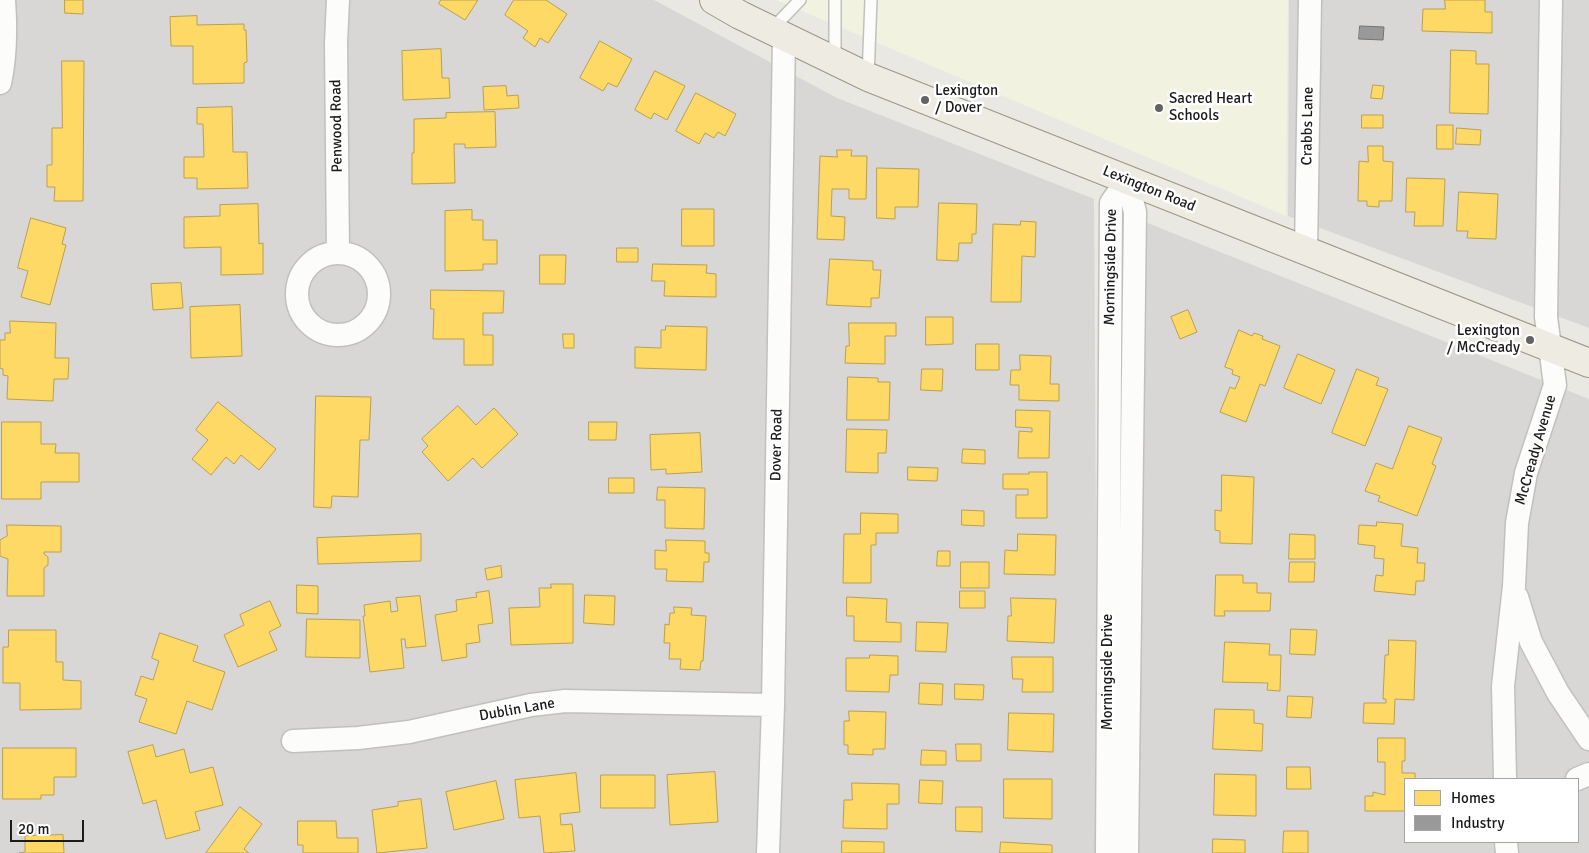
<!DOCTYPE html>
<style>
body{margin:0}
#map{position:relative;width:1589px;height:853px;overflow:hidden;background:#e9e8e3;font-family:Signika,sans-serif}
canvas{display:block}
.legend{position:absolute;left:1404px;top:778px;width:175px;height:65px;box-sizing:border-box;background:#fff;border:1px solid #a4a4a4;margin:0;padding:6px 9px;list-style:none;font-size:15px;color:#1b1b1b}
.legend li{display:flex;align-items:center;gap:10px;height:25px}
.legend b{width:25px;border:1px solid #a4a4a4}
.scale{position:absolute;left:10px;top:820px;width:74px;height:22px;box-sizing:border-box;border:2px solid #1b1b1b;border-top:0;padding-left:6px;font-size:15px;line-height:18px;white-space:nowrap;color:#1b1b1b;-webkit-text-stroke:4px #fff;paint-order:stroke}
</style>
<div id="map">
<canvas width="1589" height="853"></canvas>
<ul class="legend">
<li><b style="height:14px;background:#ffd966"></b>Homes</li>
<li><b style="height:14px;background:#999"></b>Industry</li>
</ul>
<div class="scale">20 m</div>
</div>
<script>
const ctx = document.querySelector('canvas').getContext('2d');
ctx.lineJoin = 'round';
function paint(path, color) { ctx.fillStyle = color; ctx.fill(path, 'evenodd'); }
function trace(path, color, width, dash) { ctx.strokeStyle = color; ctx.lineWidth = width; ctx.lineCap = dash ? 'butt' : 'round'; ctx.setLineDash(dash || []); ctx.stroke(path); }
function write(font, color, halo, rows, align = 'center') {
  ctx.font = font + ' Signika,sans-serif'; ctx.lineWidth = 5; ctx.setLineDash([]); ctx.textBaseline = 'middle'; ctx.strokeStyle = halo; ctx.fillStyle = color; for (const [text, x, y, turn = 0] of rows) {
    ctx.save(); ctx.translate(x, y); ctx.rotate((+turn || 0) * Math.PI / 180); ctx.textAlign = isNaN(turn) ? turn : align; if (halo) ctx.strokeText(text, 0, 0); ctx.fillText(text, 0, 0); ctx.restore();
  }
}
const residential = new Path2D(`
 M0,0H654L837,98L1094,199L1098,853H0Z
 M1289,0H1589V328L1288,216Z
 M1145,222L1589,399V853H1136ZM1405,779H1578V842H1405Z`);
const education = new Path2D(`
 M776,0H1288L1286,216Z`);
const homes = new Path2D(`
 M65,0H83V14L65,13Z
 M441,0H478L465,20L439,4Z
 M514,0H546L567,14L548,43L540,38L535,47L523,38L528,31L505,15Z
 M1445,0H1485V12H1492V33L1422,31L1423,9H1445Z
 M197,16V25L244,24V30H246L247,62L244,63V83L193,84V46H171L170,17Z
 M600,41L632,59L617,87L608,83L603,91L580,78Z
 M441,49L442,78H449L450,98L403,100L402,51Z
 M1451,50L1476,51V64H1489L1488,114L1450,113Z
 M62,61H84L83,201H54L55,187H47V165H52V128H62Z
 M655,71L685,86L667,120L654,113L651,119L635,110Z
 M1373,85L1384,86L1382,99L1371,98Z
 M506,86L507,96L518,95L519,108L484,110L483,87Z
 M696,93L736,114L725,136L718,132L714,138L705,133L699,144L676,131Z
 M232,107L233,152H247L248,188L197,189V178H184V157H204L203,124H197V108Z
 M495,112L496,147L465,148V144H454L455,183L412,184V153H414V119L446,118V113Z
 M1362,115H1383V128H1362Z
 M1437,125H1453V149H1437Z
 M1457,128L1481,130L1480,145L1456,144Z
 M1368,146H1383V161L1393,162L1392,201H1379V207L1367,206V201H1358L1359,161L1368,162Z
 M837,150H852L851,156H867L866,199H849V189H832L831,216L845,217L844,240L817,239L820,156L837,157Z
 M877,168L919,169L918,207H895V219L877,218Z
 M1407,178L1445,179L1443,226H1414L1415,212H1406Z
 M1459,192L1498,194L1496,239L1467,238L1468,231H1457Z
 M939,203L977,204L976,234H972V243H959L958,261L937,260Z
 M258,204L259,244L263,243V274L221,275V247L184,248V217L220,216V205Z
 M682,209H714V246H682Z
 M472,210V220H483V240H497V264H483V270L445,271V211Z
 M31,218L66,228L62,244L66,245L50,305L21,297L28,271L18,268Z
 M1021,221L1036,222L1035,257L1022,256L1021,302H991L993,224L1020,225Z
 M617,248H638V262H617Z
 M540,255H566L565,284H540Z
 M830,259L873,261V270H881L879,298H871V307L827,305Z
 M653,264L707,265L706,273L716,274V297L664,296L665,281H652Z
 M181,283L183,308L153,310L151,284Z
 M431,290L504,291L503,313H483V335H493V365H464V339H433L434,309H431Z
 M240,305L242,356L191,358L190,307Z
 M1188,310L1197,332L1180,339L1171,317Z
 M926,317H953V344L926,345Z
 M10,321L56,323L55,358H69L68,379H54L53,401L7,399L8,376L3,375V369L0,368V340H5V333H10Z
 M849,323H896V336H885V364L845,363L846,346H849Z
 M666,326L707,327L706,370L635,368V347L661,348V330H665Z
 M1239,330L1252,336L1254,333L1263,336L1262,339L1280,346L1265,386L1260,384L1246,422L1220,412L1230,387L1235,389L1240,377L1232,374L1233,370L1225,367Z
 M563,334H574V348H564Z
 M976,344H999V370H976Z
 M1298,354L1335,370L1321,404L1284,388Z
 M1020,355L1051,356L1050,384H1059V401L1019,400V385H1010L1011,370H1020Z
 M922,369H943L942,391L921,390Z
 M1357,369L1379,378L1376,385L1388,389L1365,446L1332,433Z
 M848,377L878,378V382H890L889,420H847Z
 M316,396L371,397L369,440H360L358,497L332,496L331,508L314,507Z
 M218,402L276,449L259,470L241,455L234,464L226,457L211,475L192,459L208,440L196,430Z
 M458,406L476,425L494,408L518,434L482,468L473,458L448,481L422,452L428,446L422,439Z
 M1016,410L1050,411L1049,458H1018L1019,431L1032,432V428L1016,427Z
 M2,422H41V444H56L55,453H79V482H41V499H2Z
 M589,422H617L616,440H589Z
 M1409,426L1442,438L1432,464L1436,466L1417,516L1378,501L1380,496L1365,491L1376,463L1392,469Z
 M847,429L887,430L886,453H878V473L846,472Z
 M700,433L702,472L666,474V469L651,470L650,435Z
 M963,449L985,450V464L962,463Z
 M908,467L938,468L937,481L908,480Z
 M1029,472H1047V518H1016V495H1028V489H1003V474H1029Z
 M1222,475L1254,477L1252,544L1220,543V531L1215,530V510L1221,511Z
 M609,478H634V493H609Z
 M658,487L705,488L704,529L665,528V500H657Z
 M962,510L984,511V526L962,525Z
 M861,513L898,514V533H876V545H871V583H843L844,534H860Z
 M1377,522L1403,524L1401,546L1418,548L1417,563H1425L1424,581H1416L1415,595L1374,591L1376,575L1383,576L1384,559L1374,558L1375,546L1358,544L1359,525L1376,526Z
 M7,525L61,526V552H44V554L48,557V565L44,568V596H7L8,559L0,556V540L7,536Z
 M421,534V561L318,564L317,538Z
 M1018,534L1056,535L1055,575L1004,574L1005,550L1017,551Z
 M1290,534L1315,535V559H1289Z
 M666,540L705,541V553H709V562H704L703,582L666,581L667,569H655V550L666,551Z
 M938,551H950V566H937Z
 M961,562H989V588H961Z
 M1290,562H1315L1314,582H1289Z
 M501,566L502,577L487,580L485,569Z
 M1216,575H1243V583H1257V593H1271L1270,611H1224L1225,616H1215Z
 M551,584H573V643L511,645L509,608L540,607L539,588H551Z
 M297,585L318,586V614L297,613Z
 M489,591L493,623L478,625L480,642L466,644L467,657L442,661L435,615L457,611L456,600L477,597L476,593Z
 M960,591H985V608H960Z
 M585,595L615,596L614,625L584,623Z
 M420,596L426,646L406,648L405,639H401L404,668L370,672L363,616H365L364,605L390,601L391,612L398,611L396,598Z
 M847,597L887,599L886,622L901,623V642L854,641V616H847Z
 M1011,598L1056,599L1054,643L1007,641L1008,616H1011Z
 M270,601L281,626L269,632L277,650L238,667L224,635L244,625L240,615Z
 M674,607L692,608L691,615L706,616L703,661H701L700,670L680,669L681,659H669L670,643H664L665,624L669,625L670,613H674Z
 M307,619L360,620V658L306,657Z
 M917,622L948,623L946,652L916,651Z
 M1291,629L1317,630L1315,655L1290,654Z
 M9,630H56V662H63V680L81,681V709L20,710V683H3V647H8Z
 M160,633L198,646L193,661L225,672L212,710L187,701L176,734L139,722L147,699L135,695L141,676L153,680L159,661L152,658Z
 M1389,640L1416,641L1414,700L1395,699L1394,724L1363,723L1364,703H1386V699H1383L1385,655H1388Z
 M1225,642L1270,644L1269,655H1281L1280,691L1267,690L1268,683L1223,682Z
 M870,655L898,656V675H890L889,692L846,691V658H869Z
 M1012,657H1053V692H1022L1023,679H1013Z
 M920,683L943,684L942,705L919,704Z
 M955,684L984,685L983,700L955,699Z
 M1288,696L1313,697L1311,718L1287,717Z
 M1215,709L1254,710V723L1263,724L1262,751L1213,749Z
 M849,711L886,712L885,749H873V755L848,754V745H844V721H849Z
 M1009,713L1054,714L1053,752L1008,750Z
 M1378,738H1405V761H1402V773H1415V779H1405V811H1365V796H1373V792L1385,795V762H1378Z
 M956,744H981V761H957Z
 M153,745L156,757L184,749L190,773L213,767L223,805L195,812L200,830L166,839L156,800L143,804L128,752Z
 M3,748H76V777H54V795H41V799H3Z
 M922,750L946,751V765H921Z
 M1287,767H1310L1311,789H1287Z
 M715,772L718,822L670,825L667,775Z
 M576,773L580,812L560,814L561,825L572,824L575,851L544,853L540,816L519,818L515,780Z
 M1215,774L1256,775V816L1214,815Z
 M601,775H655V808H601Z
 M1004,779H1052V819L1004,818Z
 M920,780L943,781L942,804L919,803Z
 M496,781L504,819L454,830L446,792Z
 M852,783L899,784V804H887V829L843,828L844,800H852Z
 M421,799L427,848L377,853L372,810L398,806V802Z
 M240,807L262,824L244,849L249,853H206Z
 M956,807H982V832L956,831Z
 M298,821H336L337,838H358V853H303V845H298Z
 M1284,831H1308V853H1283Z
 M63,835L64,853H19L25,852V836Z
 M1213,839L1245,840V853H1213Z
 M842,841L884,842V853H842Z
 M1001,842L1052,845V853H1000Z`);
const industry = new Path2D(`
 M1360,26L1384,27L1383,40L1359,39Z`);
const service = new Path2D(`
 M772,29L800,0
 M835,61V0
 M868,77L871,0`);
const minor = new Path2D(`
 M0,83C6,56 6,28 4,0
 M1127,180L1135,212L1127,853
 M1306,251L1310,0
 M297 294a41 41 0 1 1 82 0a41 41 0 1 1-82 0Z
 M338,253L336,43L338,0
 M1517,597L1531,642L1558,693L1589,739
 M293,741L358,738L409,732L531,705L565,701L773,705
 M1505,779L1503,686L1514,586L1517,523L1526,473L1555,385L1546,317L1551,0
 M1577,779L1589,774
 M1506,842L1507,853
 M768,853L773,705L784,37
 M1107,853L1111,203L1127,180`);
const primary = new Path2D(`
 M714,0L740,15L868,77L1589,363`);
const markers = [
 [925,100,5,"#636361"],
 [1159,108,5,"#636361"],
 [1530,340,5,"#636361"]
];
const poiNames = [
 ["Lexington",935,91],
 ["/ Dover",935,108],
 ["Sacred Heart",1169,99],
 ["Schools",1169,116],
 ["Lexington",1520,331,"right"],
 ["/ McCready",1520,348,"right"]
];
const streetNames = [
 ["Penwood Road",337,126,-91],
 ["Crabbs Lane",1308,126,-89],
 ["Lexington Road",1149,189,22],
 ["Morningside Drive",1111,267,-89],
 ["Dover Road",777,445,-89],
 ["McCready Avenue",1536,450,-74],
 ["Morningside Drive",1108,672,-90],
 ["Dublin Lane",517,710,-10]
];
paint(residential, '#d8d7d5');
paint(education, '#f1f2df');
paint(homes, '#ffd966');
trace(homes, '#bba050', 1);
paint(industry, '#999');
trace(industry, '#737373', 1);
trace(service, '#c0c0be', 14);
trace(minor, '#c0c0be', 25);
trace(primary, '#9c9783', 30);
trace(service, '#fcfcfb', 11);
trace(minor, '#fcfcfb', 22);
trace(primary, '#eeebe3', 28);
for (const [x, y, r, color] of markers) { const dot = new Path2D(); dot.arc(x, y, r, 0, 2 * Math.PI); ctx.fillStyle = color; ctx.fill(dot); trace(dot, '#fff', 2); }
write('15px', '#1b1b1b', '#fff', poiNames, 'left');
write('15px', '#1b1b1b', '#fff', streetNames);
</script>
